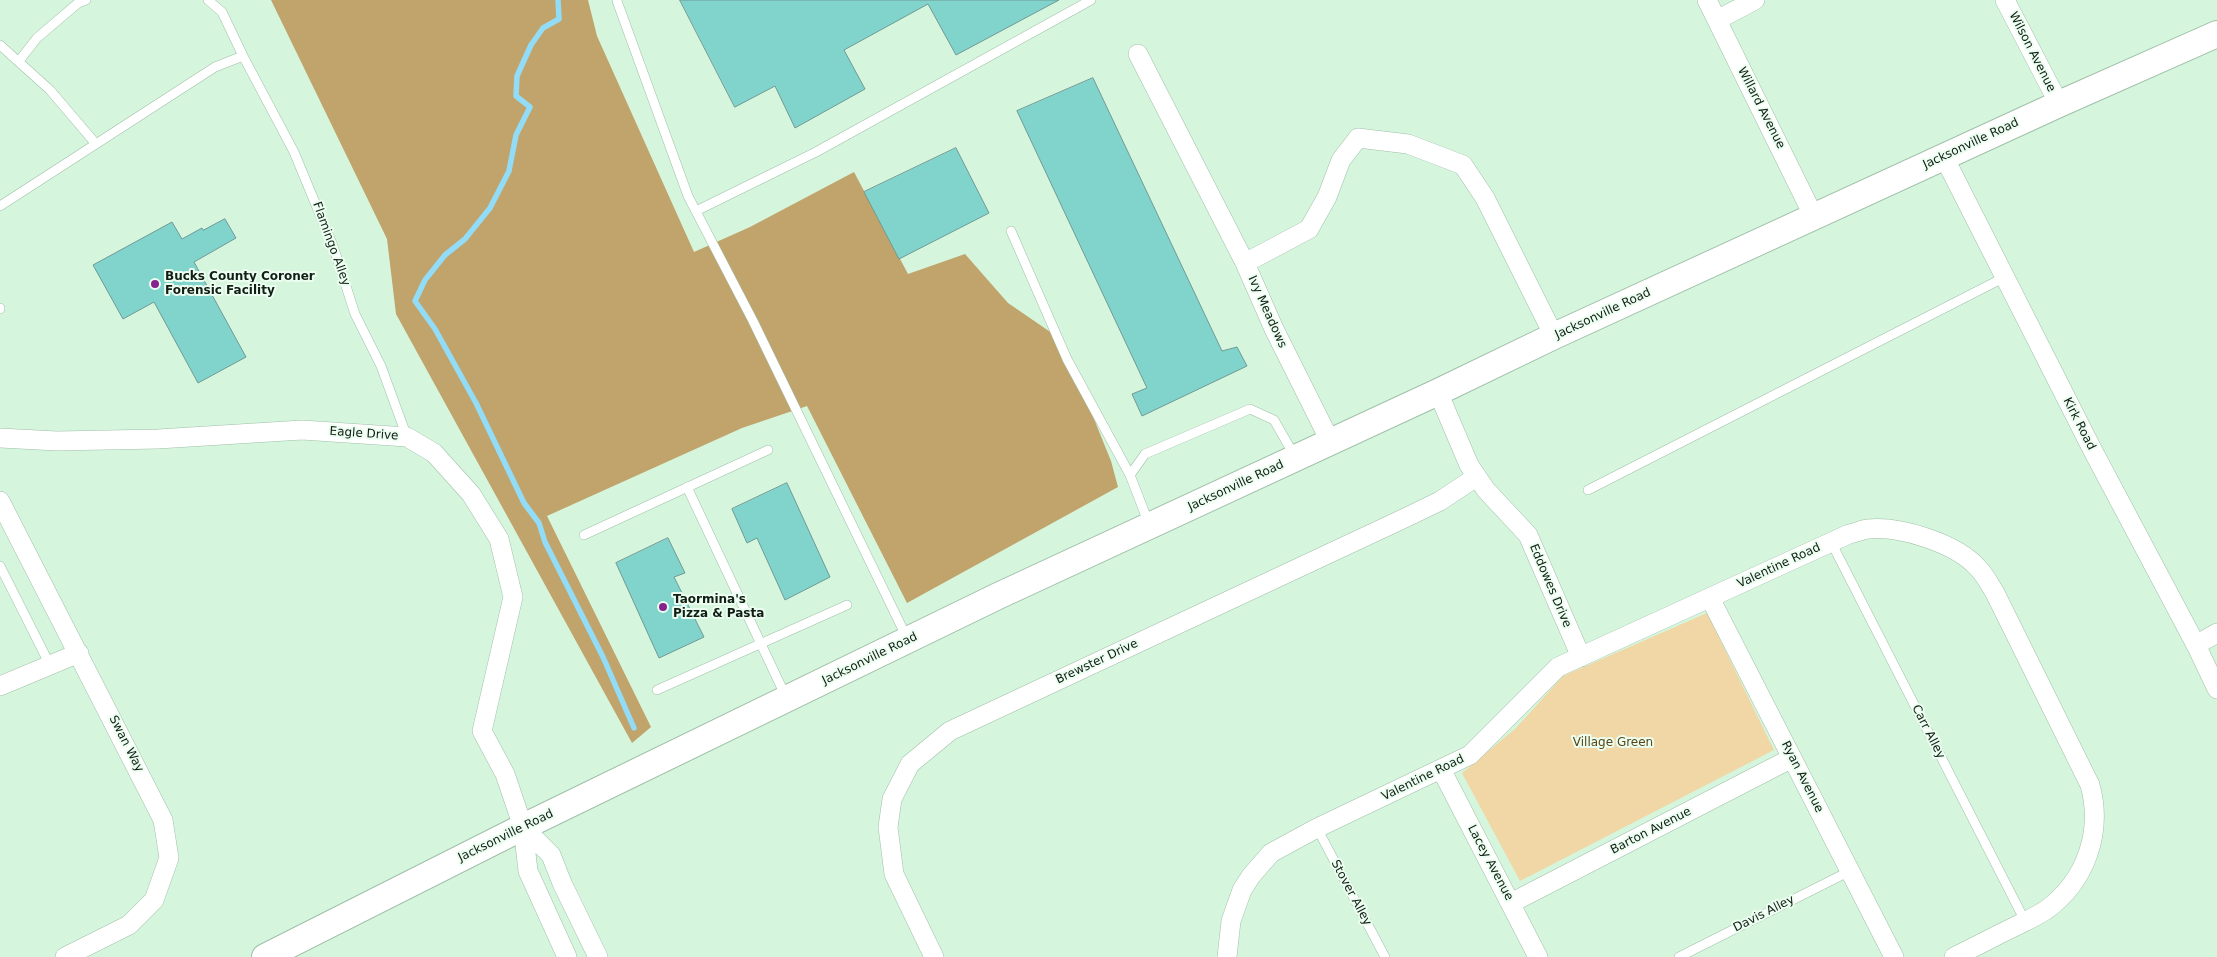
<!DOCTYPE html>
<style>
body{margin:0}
canvas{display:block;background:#d5f5dd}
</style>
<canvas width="2217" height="957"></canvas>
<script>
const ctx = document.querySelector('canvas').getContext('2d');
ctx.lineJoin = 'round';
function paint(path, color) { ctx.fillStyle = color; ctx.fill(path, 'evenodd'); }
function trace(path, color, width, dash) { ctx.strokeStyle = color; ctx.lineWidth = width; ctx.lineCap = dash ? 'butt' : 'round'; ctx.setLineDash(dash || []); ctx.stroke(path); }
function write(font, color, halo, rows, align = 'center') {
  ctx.font = font + ' "DejaVu Sans",sans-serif'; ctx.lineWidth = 4; ctx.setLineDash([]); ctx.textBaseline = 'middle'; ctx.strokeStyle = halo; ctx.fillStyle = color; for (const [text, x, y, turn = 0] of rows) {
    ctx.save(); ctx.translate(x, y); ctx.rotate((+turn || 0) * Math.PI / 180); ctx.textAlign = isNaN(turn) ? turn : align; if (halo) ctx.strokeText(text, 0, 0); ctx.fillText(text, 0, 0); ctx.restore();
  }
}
const green = new Path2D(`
 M1707,613L1774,750L1520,881L1462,773L1516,728L1563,676Z`);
const forest = new Path2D(`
 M271,0H588L597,36L694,252L750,227L854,172L908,274L965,254L1008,303L1062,340L1111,461L1118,487L907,603L807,406L742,428L547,516L651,727L632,743L396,314L387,239Z`);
const stream = new Path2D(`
 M558,0L559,19L543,28L531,45L517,76L516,96L530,107L516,135L509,171L490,208L465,239L445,255L425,280L415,301L435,329L476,403L524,503L539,523L545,542L603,657L634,728`);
const building = new Path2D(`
 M680,0H1059L956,55L928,4L844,50L865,89L795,128L775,86L735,107Z
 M1093,78L1222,351L1237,347L1247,366L1142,416L1132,394L1147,388L1017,111Z
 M956,148L989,213L899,259L864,192Z
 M225,219L236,238L194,262L246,357L198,383L154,302L123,319L93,265L172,222L182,239L202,228L203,230Z
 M787,483L830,577L785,600L757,538L747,543L732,509Z
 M668,538L685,573L674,577L704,637L659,658L616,563Z`);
const lane = new Path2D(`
 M208,0L222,12L243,56L294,152L333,246L355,314L381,366L407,437
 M617,1L688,196L753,321L907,638
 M0,45L50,90L96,144
 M19,61L37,38L78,3L86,0
 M0,206L215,67L243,56
 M696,211L816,152L1091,0
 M1011,231L1067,359L1130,475
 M0,308V309
 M687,487L786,697
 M1588,490L2005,277
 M1149,524L1130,475L1145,454L1250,409L1274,420L1294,455
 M584,535L768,450
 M1831,542L2025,921
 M0,566L50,665
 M657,690L847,605
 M1317,828L1385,957
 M1679,957L1850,871`);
const street = new Path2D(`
 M1707,0L1814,217
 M2005,0L2059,104
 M1717,20L1755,0
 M1138,54L1245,263
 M1944,157L2092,449L2196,645L2217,689
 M1438,392L1469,465L1486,490L1528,535L1581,657
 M0,438L57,441L158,439L302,430L407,437L434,453L471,494L499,539L513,597L482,731L505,774L523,827L528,871L567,957
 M1330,441L1274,329L1245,263L1309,229L1327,197L1341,160L1358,138L1408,144L1463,165L1485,198L1554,336
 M0,501L163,820L169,858L154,900L129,925L65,957
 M1710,598L1894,957
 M2196,645L2217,633
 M0,686L79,653
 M1441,769L1538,957
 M523,827L551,855L562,883L598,957
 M1511,903L1792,758
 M934,957L894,874L888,827L892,799L910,764L950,731L1407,517L1440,501L1476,477
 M1227,957L1231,921L1242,890L1251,876L1271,853L1317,828L1470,755L1558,667L1849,534C1855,533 1861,530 1868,529C1900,526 1956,543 1978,568C1985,575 1990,585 1995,593L2090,785C2103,832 2086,881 2046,910C2037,916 2026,921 2016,926C1995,936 1975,947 1954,957`);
const secondary = new Path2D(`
 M265,957L523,827L998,596L1438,392L1554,336L2059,104L2217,34`);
const markers = [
 [155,284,5,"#86228b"],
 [663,607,5,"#86228b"]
];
const streetNames = [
 ["Wilson Avenue",2032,52,63],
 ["Willard Avenue",1761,108,63],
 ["Jacksonville Road",1971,144,-25],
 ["Flamingo Alley",331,244,70],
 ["Ivy Meadows",1267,312,66],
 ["Jacksonville Road",1603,314,-25],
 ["Kirk Road",2079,424,63],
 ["Eagle Drive",364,434,4],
 ["Jacksonville Road",1236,486,-25],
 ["Valentine Road",1779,566,-25],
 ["Eddowes Drive",1550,586,67],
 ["Jacksonville Road",870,659,-26],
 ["Brewster Drive",1097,662,-25],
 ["Carr Alley",1928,732,63],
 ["Swan Way",126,744,63],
 ["Ryan Avenue",1802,777,63],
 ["Valentine Road",1423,778,-26],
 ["Barton Avenue",1651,831,-27],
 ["Jacksonville Road",506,836,-26],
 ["Lacey Avenue",1490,863,62],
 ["Stover Alley",1351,893,62],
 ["Davis Alley",1764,914,-27]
];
const poiNames = [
 ["Bucks County Coroner",165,277],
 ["Forensic Facility",165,291],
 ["Taormina's",673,600],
 ["Pizza & Pasta",673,614]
];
const parkNames = [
 ["Village Green",1613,743]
];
paint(green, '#f1d7a5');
paint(forest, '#c0a46b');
trace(stream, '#92dcf7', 5.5);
paint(building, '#81d4cc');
trace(building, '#709995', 1);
trace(lane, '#a0bfa8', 10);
trace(street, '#a0bfa8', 20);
trace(secondary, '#a0bfa8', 28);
trace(lane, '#fff', 9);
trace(street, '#fff', 19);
trace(secondary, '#fff', 26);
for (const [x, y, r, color] of markers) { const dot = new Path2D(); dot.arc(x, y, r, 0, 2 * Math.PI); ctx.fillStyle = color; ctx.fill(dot); trace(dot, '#ebfef0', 2); }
write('12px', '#121d15', '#ebfef0', streetNames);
write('bold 12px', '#121d15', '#ebfef0', poiNames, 'left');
write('12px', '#594517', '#ebfef0', parkNames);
</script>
